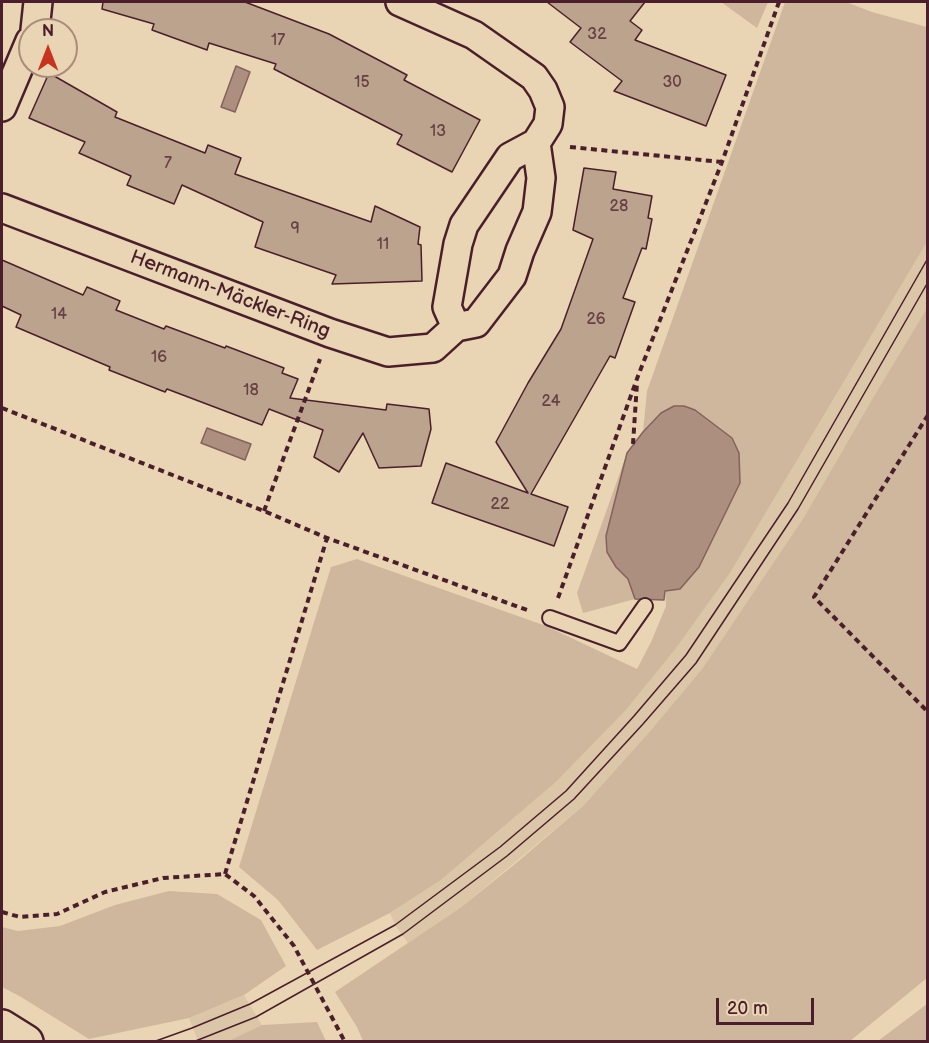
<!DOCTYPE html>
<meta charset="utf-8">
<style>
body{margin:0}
#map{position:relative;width:929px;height:1043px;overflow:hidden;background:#e9d5b3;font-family:"Balsamiq Sans",sans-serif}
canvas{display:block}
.frame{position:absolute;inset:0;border:3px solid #4a1f2b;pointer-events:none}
.north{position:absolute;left:18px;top:18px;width:60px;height:60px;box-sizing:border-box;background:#e9d5b3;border:2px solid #a98c7d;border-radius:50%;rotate:0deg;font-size:16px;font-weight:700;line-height:24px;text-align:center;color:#4a1f2b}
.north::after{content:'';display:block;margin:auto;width:21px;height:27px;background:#c8321e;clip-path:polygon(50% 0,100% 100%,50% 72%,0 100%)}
.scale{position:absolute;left:716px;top:998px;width:98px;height:27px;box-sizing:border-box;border:3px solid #4a1f2b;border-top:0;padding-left:8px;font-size:18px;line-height:21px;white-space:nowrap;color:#4a1f2b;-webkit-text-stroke:4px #e9d5b3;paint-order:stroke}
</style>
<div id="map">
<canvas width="929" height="1043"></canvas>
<div class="frame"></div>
<div class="north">N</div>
<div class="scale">20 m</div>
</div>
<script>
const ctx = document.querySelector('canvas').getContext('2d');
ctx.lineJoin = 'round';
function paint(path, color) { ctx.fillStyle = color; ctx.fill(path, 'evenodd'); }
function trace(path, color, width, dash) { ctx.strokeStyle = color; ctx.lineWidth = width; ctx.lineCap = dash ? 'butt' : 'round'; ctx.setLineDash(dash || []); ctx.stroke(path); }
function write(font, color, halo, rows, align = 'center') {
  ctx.font = font + ' "Balsamiq Sans",sans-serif'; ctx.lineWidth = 4.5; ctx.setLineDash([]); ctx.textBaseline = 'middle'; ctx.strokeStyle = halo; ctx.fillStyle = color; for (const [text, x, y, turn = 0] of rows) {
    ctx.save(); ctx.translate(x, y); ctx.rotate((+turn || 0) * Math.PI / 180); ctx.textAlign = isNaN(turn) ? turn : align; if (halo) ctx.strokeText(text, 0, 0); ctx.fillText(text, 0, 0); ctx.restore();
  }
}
const built = new Path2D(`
 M927,242V308L874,396L804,517L702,669L651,730L583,806L460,908L408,943L395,925L390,913L441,880L556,782L626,710L677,647L730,573Z
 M244,995L262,1025L228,1041H198L189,1018Z`);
const green = new Path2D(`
 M721,2H768L757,28Z
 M785,2H846L872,12L927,27V242L730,573L677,647L626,710L556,782L441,880L390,913L317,950L278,900L239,867L331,567L357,559L546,626L637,669L651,642L666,606L661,413L643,432L647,391Z
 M927,308V978L850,1041H363L357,1027L335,992L460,908L515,864L583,806L651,730L702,669L804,517L874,396Z
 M627,453L606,536L607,552L616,567L628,579L635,599L583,613L577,593Z
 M169,891L217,894L261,920L286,966L244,995L189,1018L89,1039L21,997L2,987V927L18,931L60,926L115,905Z
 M927,1004V1041H878Z
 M317,1022L326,1041H228L262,1025Z`);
const water = new Path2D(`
 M236,66L250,72L235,112L221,107Z
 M674,406H684L695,410L732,438L739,453L740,483L699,567L680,589L665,591L664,600L635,599L628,579L616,567L607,552L606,536L627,453L643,432L661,413Z
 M207,428L251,444L245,460L201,443Z`);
const building = new Path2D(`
 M103,2H245L329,34L407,75L404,80L480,120L452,172L397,144L402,135L274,69L276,64L209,43L207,50L152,30L154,24L102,9Z
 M547,2H645L630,21L642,30L635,40L726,75L706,126L614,91L622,81L570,42L581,28Z
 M49,73L117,112L115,117L205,153L208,145L241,158L235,174L371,222L375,206L420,227L418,244L421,245L422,281L332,284L336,275L255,247L263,222L182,185L174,204L127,185L131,176L79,153L85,142L29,118Z
 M584,168L616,172L613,189L652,196L648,218L652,219L646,249L642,248L623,298L635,302L615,358L610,356L531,494L568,507L554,546L432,503L446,463L528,493L496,442L528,383L561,329L593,239L573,230Z
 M2,260L83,295L87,287L120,301L116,310L164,329L166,326L225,348L226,346L284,368L282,373L298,379L290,398L386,410L387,404L429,409L431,429L421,466L379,468L363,433L339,472L314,457L323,430L269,409L262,425L167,389L165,392L109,370L110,367L16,327L21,315L2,306Z`);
const path = new Path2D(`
 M570,147L722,162
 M2,408L264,511L327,538L530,611
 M928,415L814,597L928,712
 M633,444L637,383
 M264,511L320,359
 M558,598L638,376L722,162L779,2
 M225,874L327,538
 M2,912L20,917L57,914L105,892L163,878L225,874L254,896L294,946L345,1042`);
const service = new Path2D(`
 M550,618L619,643L645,606`);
const minor = new Path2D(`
 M400,2L474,35L534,77L543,90L550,107L548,124L536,143L510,157L464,225L458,244L447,307L456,327
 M35,30L38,2
 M2,107L30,41
 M2,208L330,333L388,352L433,348L456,327L476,323L512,276L520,251L537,212L541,178L536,143`);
const secondary = new Path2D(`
 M2,1027L26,1042`);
const tram = new Path2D(`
 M153,1042L192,1028L250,1004L395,925L500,847L566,791L634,716L686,655L788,503L928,258
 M193,1042L256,1017L403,934L507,856L574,799L643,724L696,663L798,509L928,282`);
const numberNames = [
 ["32",597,35],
 ["17",278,41],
 ["15",362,83],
 ["30",672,83],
 ["13",438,132],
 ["7",168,164],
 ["28",619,207],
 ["9",295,229],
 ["11",383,245],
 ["14",59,315],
 ["26",596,320],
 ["16",159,358],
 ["18",251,391],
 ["24",551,402],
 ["22",500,505]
];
const streetNames = [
 ["Hermann-Mäckler-Ring",230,295,21]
];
paint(built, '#dcc6a8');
paint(green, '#cfb79d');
paint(water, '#ac8f7f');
trace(water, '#85625d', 1.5);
paint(building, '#bca38d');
trace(building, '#4a1f2b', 1.5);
trace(service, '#4a1f2b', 18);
trace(minor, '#4a1f2b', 32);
trace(secondary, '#4a1f2b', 38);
trace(path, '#4a1f2b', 4, [6, 4.5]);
trace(service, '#e9d5b3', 14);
trace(minor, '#e9d5b3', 27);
trace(secondary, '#e9d5b3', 33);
trace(tram, '#4a1f2b', 1.5);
write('16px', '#664044', null, numberNames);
write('20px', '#4a1f2b', '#e9d5b3', streetNames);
</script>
